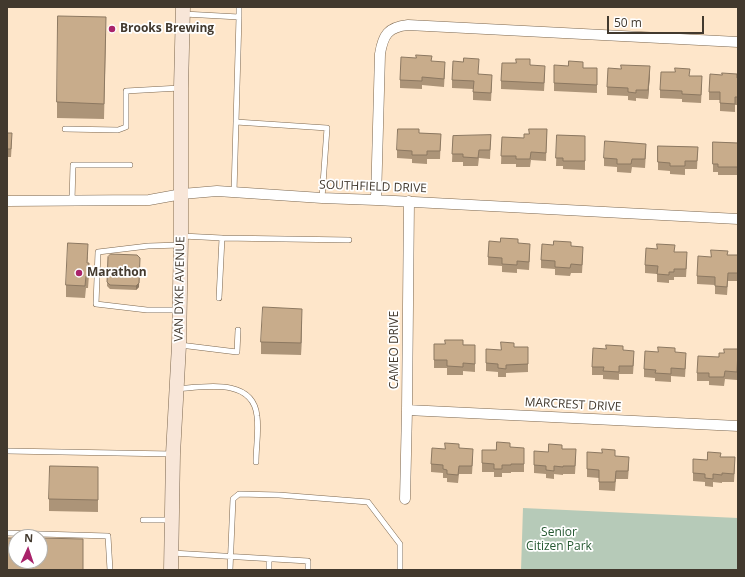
<!DOCTYPE html>
<style>
body{margin:0}
#map{position:relative;width:745px;height:577px;overflow:hidden;background:#fee6ca;font-family:"Open Sans",sans-serif}
canvas{display:block}
.frame{position:absolute;inset:0;border:8px solid #42392e;pointer-events:none}
.north{position:absolute;left:8px;top:529px;width:40px;height:40px;box-sizing:border-box;background:#fff;border:1px solid #b3b0ab;border-radius:50%;rotate:3deg;font-size:11px;font-weight:700;line-height:16px;text-align:center;color:#42392e}
.north::after{content:'';display:block;margin:auto;width:14px;height:18px;background:#a9236a;clip-path:polygon(50% 0,100% 100%,50% 72%,0 100%)}
.scale{position:absolute;left:607px;top:16px;width:97px;height:18px;box-sizing:border-box;border:2px solid #42392e;border-top:0;padding-left:5px;font-size:12px;line-height:14px;white-space:nowrap;color:#42392e;-webkit-text-stroke:3px #fff;paint-order:stroke}
</style>
<div id="map">
<canvas width="745" height="577"></canvas>
<div class="frame"></div>
<div class="north">N</div>
<div class="scale">50 m</div>
</div>
<script>
const ctx = document.querySelector('canvas').getContext('2d');
ctx.lineJoin = 'round';
function paint(path, color) { ctx.fillStyle = color; ctx.fill(path, 'evenodd'); }
function trace(path, color, width, dash) { ctx.strokeStyle = color; ctx.lineWidth = width; ctx.lineCap = dash ? 'butt' : 'round'; ctx.setLineDash(dash || []); ctx.stroke(path); }
function write(font, color, halo, rows, align = 'center') {
  ctx.font = font + ' "Open Sans",sans-serif'; ctx.lineWidth = 3.5; ctx.setLineDash([]); ctx.textBaseline = 'middle'; ctx.strokeStyle = halo; ctx.fillStyle = color; for (const [text, x, y, turn = 0] of rows) {
    ctx.save(); ctx.translate(x, y); ctx.rotate((+turn || 0) * Math.PI / 180); ctx.textAlign = isNaN(turn) ? turn : align; if (halo) ctx.strokeText(text, 0, 0); ctx.fillText(text, 0, 0); ctx.restore();
  }
}
const green = new Path2D(`
 M523,508L738,518V570H521Z`);
const service = new Path2D(`
 M184,14L239,17L234,192
 M239,17V7
 M236,122L327,128L322,198
 M65,129L118,130L126,127V91L180,88
 M72,201L73,165H130
 M182,236L222,238L349,240
 M219,298L222,238
 M178,310H147L96,304L98,252L148,246L180,245
 M180,345L237,352L238,330
 M177,389C204,387 253,377 257,416C259,431 256,447 256,462
 M7,451L172,454
 M143,520H171
 M7,533L108,536L110,570
 M172,553L308,561V570
 M230,570L233,499L239,494L279,495L368,502L400,544V570
 M269,570V559`);
const minor = new Path2D(`
 M376,200L380,54C383,35 388,27 408,25L738,42
 M7,201L149,200L182,194L217,191L322,198L376,200L738,219
 M407,410L738,426
 M405,499L407,410L409,201`);
const secondary = new Path2D(`
 M171,570L173,454L179,345L181,236V88L183,7`);
const wall = new Path2D(`
 M106,33L104,119L57,118V102Z
 M432,61L445,70L444,87L422,85V89L400,88V80Z
 M516,63L530,65L545,74L544,91L501,89V81Z
 M583,68L597,76V93L554,91V83Z
 M478,74L492,83L491,101L473,100V89L452,88V80Z
 M650,74L648,99L636,98V101L628,100V96L607,95V87Z
 M690,76L702,85L701,103L682,102V99L660,98V90Z
 M737,78H738V105H735V112L720,111V100H709V92Z
 M547,129L546,161L531,160L530,167H516V164H501L502,137L524,138L529,134Z
 M7,133L12,141L11,157H7Z
 M419,133L441,134L440,159H427V164L412,163V159L397,158V150Z
 M491,135L490,159L479,158L478,166H463V162H452L453,136Z
 M557,135L585,136V170L563,169V166H556Z
 M713,142L738,143V175H718V172H713Z
 M658,146L698,147L697,169H685V175L670,174V171L658,170Z
 M646,152L645,168L632,167L631,173L617,172V167L604,166V158Z
 M518,243L530,252L529,270L517,269V273L502,272V266L488,265V257Z
 M571,246L583,255L582,273H571L570,276L555,275V269L541,268V260Z
 M675,252L687,261L686,277H674V280H669V283L657,282V274L645,273V265Z
 M728,255H738V281H728L727,295L715,294V285L697,284V276L711,257Z
 M88,256L87,263L89,275L88,288H86L85,298L66,297V285Z
 M108,257L139,287L136,290L110,289L107,286Z
 M302,321L301,355L261,354V342Z
 M434,344L475,345V372L463,371V375H447V368H434Z
 M514,347L528,355V372L506,373V377H498V372L486,371V363L501,350Z
 M738,349L737,380L725,379L724,386L709,385V381H697V373L724,353Z
 M623,350L634,359L633,374H619V380L603,379V375H592V367Z
 M675,352L686,361L685,377L671,376V382L655,381V378L644,377V369Z
 M510,447L524,456V472H511V473H502V477H494V472H482V463L496,450Z
 M459,448L473,457L472,474H459L458,483L447,482V478H443V473L431,472V464L445,449Z
 M562,449L576,457L575,474H563V475L554,474V479L546,478V474L534,473V465L548,452Z
 M615,456L629,465L628,479H616L615,491L599,490V478L587,477V469Z
 M721,457L735,465L734,482H722V483L713,482V487L705,486V482L693,481V473L707,460Z
 M98,467V512L49,511V499Z`);
const shadedWall = new Path2D(`
 M650,66V74L648,99V90Z
 M140,262L139,287L136,290V286Z
 M302,309V321L301,355V343Z`);
const building = new Path2D(`
 M58,16L106,17L104,104L57,102Z
 M416,55L432,56L431,61L445,62L444,79L422,77V81L400,80L401,57L416,58Z
 M464,58L479,59L478,74L492,75L491,93L473,92L474,81L452,80L453,61L463,62Z
 M516,59H530V65L545,66L544,83L501,81L502,63H516Z
 M569,61L583,62V68H597V85L554,83V65L568,66Z
 M621,65L650,66L648,90H636V93L628,92V88L607,87L608,68L621,69Z
 M675,68L690,69L689,76H702L701,95L682,94V91L660,90L661,72H675Z
 M722,73L737,74V78H738V97H735V104L720,103V92H709L710,74L722,75Z
 M398,129H419V133L441,134L440,151H427V155H412V151L397,150Z
 M529,129H547L546,153L531,152L530,159H516V156H501L502,137L524,138V134H529Z
 M7,133H12L11,149H7Z
 M491,135L490,150H479L478,158L463,157V154H452L453,136Z
 M557,135L585,136V161H563V158H556Z
 M605,141L646,144L645,159H632L631,164H617V159L604,158Z
 M713,142L738,143V167H718V164H713Z
 M658,146L698,147L697,161H685V166H670V163L658,162Z
 M501,238L518,239V243L530,244L529,262L517,261V265L502,264V258L488,257L489,241L500,242Z
 M554,241L571,242V246L583,247L582,265L571,264L570,268L555,267V261L541,260L542,244L553,245Z
 M68,243L88,244L87,263H89L88,276H86L85,286L66,285Z
 M657,244L675,245L674,252H687L686,269H674V272H669V275L657,274L658,266L645,265L646,248L657,249Z
 M711,250L728,251L727,255H738V273H728L727,287L715,286V277L697,276L698,256L711,257Z
 M111,254L137,255L140,258L139,283L136,286L110,285L107,282L108,257Z
 M263,307L302,309L301,343L261,342Z
 M445,340H463V345H475V364L463,363V367L447,366V360H434V344H445Z
 M501,342L514,343V347H528V364L506,365V369L498,368V364L486,363V349L501,350Z
 M606,345L623,346V350L634,351L633,366H619V372L603,371L604,367H592L593,348L606,349Z
 M658,347L675,348V352L686,353L685,369L671,368V374L655,373L656,370L644,369L645,351L658,352Z
 M724,349H738L737,372L725,371L724,377H709V373H697L698,356L719,357V353H724Z
 M497,442L510,443V447L524,448V464H511V465H502V469H494V464L482,463V450H496Z
 M445,443L459,444V448L473,449L472,466H459L458,475L447,474V470L443,469V465L431,464L432,448L445,449Z
 M549,444L562,445V449H576L575,466H563V467L554,466V471L546,470V466L534,465V451L548,452Z
 M602,449L615,450V456L629,457L628,471H616L615,482H599V470L587,469V452L602,453Z
 M708,452L721,453L720,457H735L734,474L722,473V475L713,474V479L705,478V474L693,473V459L707,460Z
 M50,466L98,467V500L49,499Z
 M7,538H16V561H40V538L83,539V570H7Z`);
const markers = [
 [112,29,4,"#a9236a"],
 [79,273,4,"#a9236a"]
];
const poiNames = [
 ["Brooks Brewing",120,29],
 ["Marathon",87,273]
];
const streetNames = [
 ["SOUTHFIELD DRIVE",373,187,2],
 ["VAN DYKE AVENUE",180,289,-89],
 ["CAMEO DRIVE",395,350,-90],
 ["MARCREST DRIVE",573,405,3]
];
const parkNames = [
 ["Senior",559,533],
 ["Citizen Park",559,547]
];
paint(green, '#b6cab8');
trace(service, '#7c674f', 6);
trace(minor, '#7c674f', 11);
trace(secondary, '#7c674f', 15);
trace(service, '#fff', 5);
trace(minor, '#fff', 10);
trace(secondary, '#f8e6d8', 14);
paint(wall, '#ac9478');
paint(shadedWall, '#8c7861');
paint(building, '#c8ac8b');
trace(building, '#8c7861', 1);
for (const [x, y, r, color] of markers) { const dot = new Path2D(); dot.arc(x, y, r, 0, 2 * Math.PI); ctx.fillStyle = color; ctx.fill(dot); trace(dot, '#fff', 1.5); }
write('bold 12px', '#42392e', '#fff', poiNames, 'left');
write('12px', '#42392e', '#fff', streetNames);
write('12px', '#255831', '#fff', parkNames);
</script>
